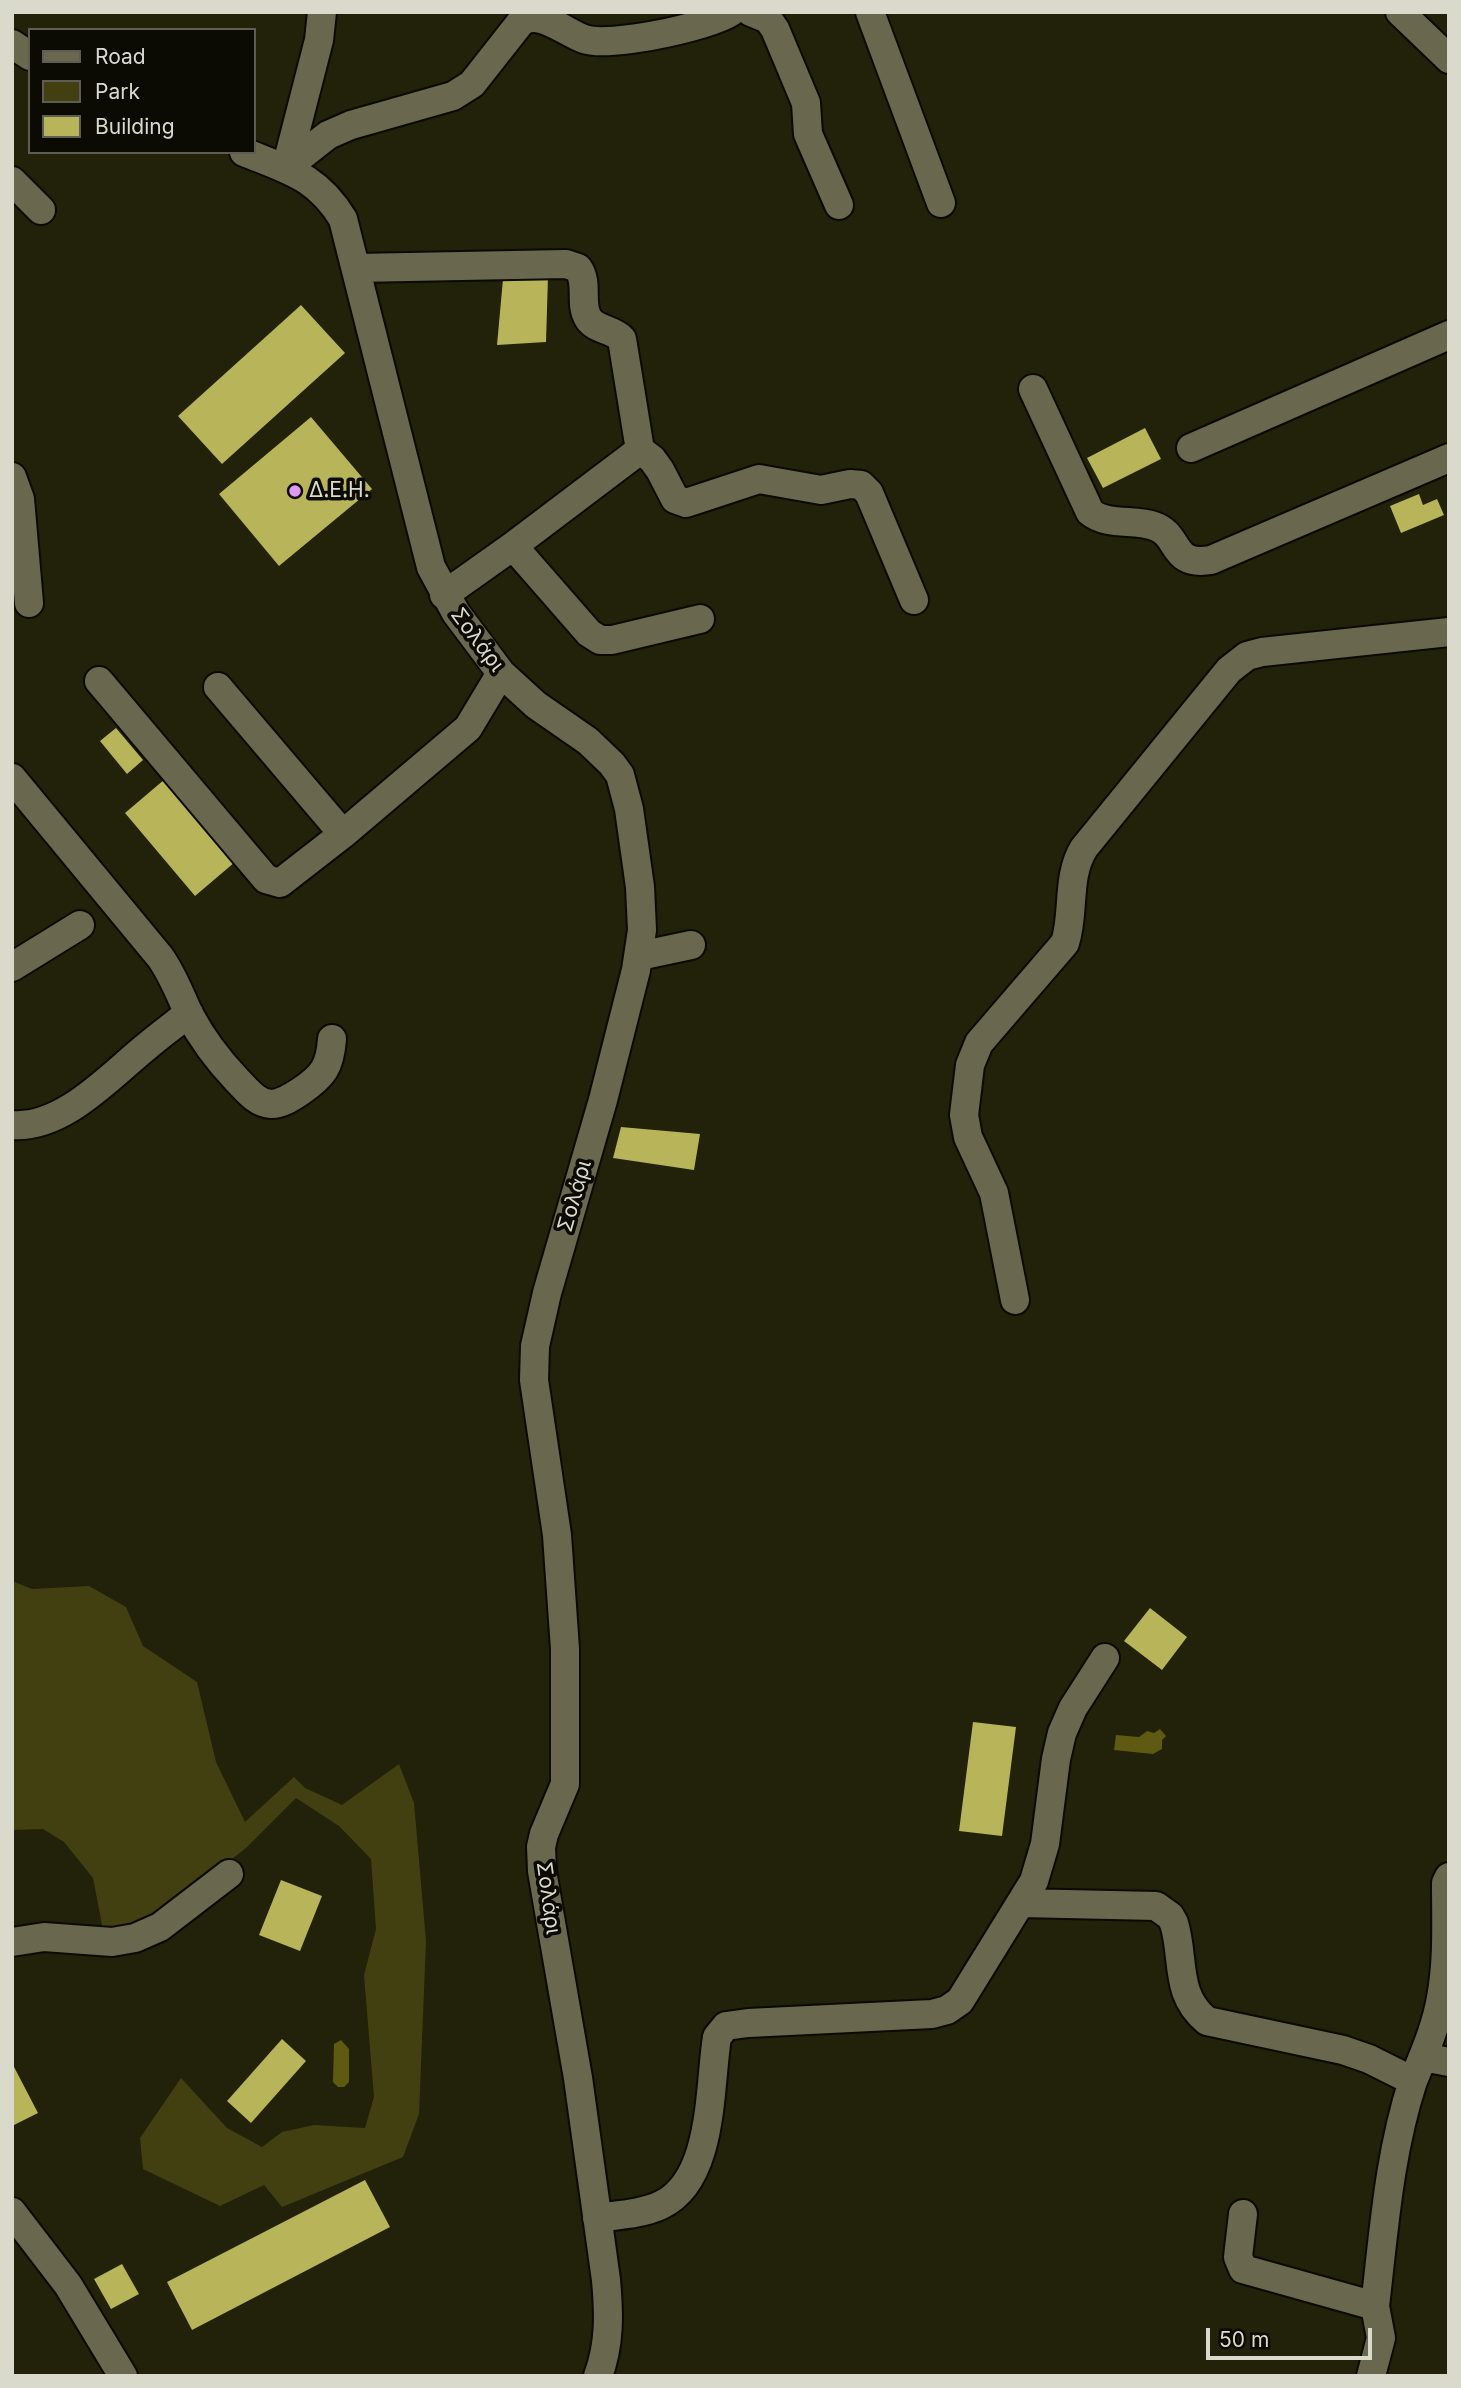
<!DOCTYPE html>
<meta charset="utf-8">
<style>
body{margin:0}
#map{position:relative;width:1461px;height:2388px;overflow:hidden;background:#22210a;font-family:Inter,sans-serif}
canvas{display:block}
.frame{position:absolute;inset:0;border:14px solid #dadacc;pointer-events:none}
.legend{position:absolute;left:28px;top:28px;width:228px;height:126px;box-sizing:border-box;background:#0b0a03;border:2px solid #5e5d53;margin:0;padding:9px 12px;list-style:none;font-size:21px;color:#dadacc}
.legend li{display:flex;align-items:center;gap:14px;height:35px}
.legend b{width:35px;border:2px solid #5e5d53}
.scale{position:absolute;left:1206px;top:2328px;width:166px;height:32px;box-sizing:border-box;border:4px solid #dadacc;border-top:0;padding-left:9px;font-size:21px;line-height:24px;white-space:nowrap;color:#dadacc;-webkit-text-stroke:5px #0b0a03;paint-order:stroke}
</style>
<div id="map">
<canvas width="1461" height="2388"></canvas>
<div class="frame"></div>
<ul class="legend">
<li><b style="height:9px;background:#69684f"></b>Road</li>
<li><b style="height:19px;background:#424011"></b>Park</li>
<li><b style="height:19px;background:#b7b45a"></b>Building</li>
</ul>
<div class="scale">50 m</div>
</div>
<script>
const ctx = document.querySelector('canvas').getContext('2d');
ctx.lineJoin = 'round';
function paint(path, color) { ctx.fillStyle = color; ctx.fill(path, 'evenodd'); }
function trace(path, color, width, dash) { ctx.strokeStyle = color; ctx.lineWidth = width; ctx.lineCap = dash ? 'butt' : 'round'; ctx.setLineDash(dash || []); ctx.stroke(path); }
function write(font, color, halo, rows, align = 'center') {
  ctx.font = font + ' Inter,sans-serif'; ctx.lineWidth = 7; ctx.setLineDash([]); ctx.textBaseline = 'middle'; ctx.strokeStyle = halo; ctx.fillStyle = color; for (const [text, x, y, turn = 0] of rows) {
    ctx.save(); ctx.translate(x, y); ctx.rotate((+turn || 0) * Math.PI / 180); ctx.textAlign = isNaN(turn) ? turn : align; if (halo) ctx.strokeText(text, 0, 0); ctx.fillText(text, 0, 0); ctx.restore();
  }
}
const green = new Path2D(`
 M12,1581L32,1589L89,1586L126,1607L143,1646L197,1682L216,1762L245,1822L294,1777L305,1788L342,1805L399,1764L414,1803L426,1941L419,2114L403,2157L282,2207L264,2185L220,2206L143,2169L140,2138L181,2078L227,2128L262,2147L282,2132L314,2125L365,2128L374,2097L364,1975L376,1929L371,1859L339,1826L296,1798L246,1848L172,1906L134,1928L103,1930L93,1878L64,1842L43,1829L12,1830Z`);
const water = new Path2D(`
 M1160,1729L1166,1736L1162,1740V1749L1153,1754L1114,1750L1116,1735L1139,1737L1147,1731L1154,1733Z
 M341,2040L349,2049V2082L344,2087H338L333,2082L334,2044Z`);
const building = new Path2D(`
 M548,277L546,342L497,345L503,279Z
 M301,305L345,353L222,464L178,416Z
 M311,417L372,489L279,566L219,494Z
 M1145,428L1161,459L1103,488L1087,458Z
 M1419,494L1423,505L1437,499L1444,515L1401,533L1390,506Z
 M116,728L143,760L127,774L100,741Z
 M165,779L235,862L195,896L125,813Z
 M621,1127L700,1134L694,1170L613,1158Z
 M1150,1608L1187,1637L1162,1670L1124,1641Z
 M973,1722L1016,1727L1002,1836L959,1831Z
 M281,1880L322,1896L300,1951L259,1935Z
 M282,2039L306,2061L251,2123L227,2101Z
 M12,2063L38,2113L12,2126Z
 M365,2180L390,2227L192,2330L167,2282Z
 M122,2264L139,2294L111,2309L94,2279Z`);
const minor = new Path2D(`
 M751,12L768,19L775,29L806,103L808,134L839,205
 M870,12L941,203
 M1400,12L1449,59
 M12,44L30,56
 M244,152C288,170 317,176 343,219L431,567L456,613L501,673L536,705L588,741L612,764L620,775L629,809L640,887L642,930L636,970L603,1100L547,1293L535,1346L534,1380L557,1535L565,1649V1784L544,1834L541,1847L542,1871L578,2078L606,2280C609,2313 610,2344 598,2376
 M286,168L328,135L351,125L453,96L472,84L520,23C537,7 566,33 584,39C609,48 708,27 731,12
 M286,168L319,40L322,12
 M12,181L41,210
 M356,268L566,264L578,268C589,283 579,303 588,318C595,330 613,329 622,339L640,450L652,459L660,470L675,499L686,503L759,479L821,490L850,484L861,485L869,493L914,600
 M1033,389L1090,512C1107,526 1134,519 1154,526C1181,535 1170,567 1211,560L1449,458
 M1191,448L1449,335
 M12,477L20,499L29,603
 M513,546L589,633L600,640H612L700,619
 M444,595L513,546L640,450
 M99,681L266,879L280,883L343,834L468,728L501,673
 M218,687L343,834
 M12,778L160,957C173,975 180,995 189,1014C202,1039 218,1060 237,1080C247,1090 256,1103 271,1104C282,1104 292,1097 301,1091C323,1076 330,1067 332,1039
 M639,956L691,945
 M12,967L80,925
 M12,1125C63,1129 110,1076 146,1047C160,1035 174,1025 189,1013
 M1015,1300L994,1193L968,1137L964,1115L970,1065L979,1043L1065,943C1075,912 1066,877 1084,848L1229,670L1247,656L1262,652L1449,632
 M1021,1903L1156,1906L1170,1916L1174,1923C1185,1960 1174,1994 1207,2021L1343,2050L1369,2059L1413,2081C1389,2154 1384,2230 1375,2306L1243,2269L1238,2257L1243,2214
 M12,1942L44,1937L112,1942L135,1938L160,1927L229,1874
 M1423,2057L1449,2062
 M1413,2081C1424,2054 1436,2027 1441,1998C1448,1960 1446,1922 1446,1883L1449,1877
 M12,2212L68,2285L123,2376
 M597,2218C618,2215 642,2214 661,2205C714,2180 709,2087 717,2037L726,2026L748,2023L932,2014L947,2010L960,2001L1034,1881L1045,1844L1056,1759L1062,1733L1073,1708L1105,1658
 M1371,2376L1381,2338L1375,2306`);
const markers = [
 [295,491,7,"#dc99f4"]
];
const poiNames = [
 ["Δ.Ε.Η.",309,491]
];
const streetNames = [
 ["Σολάρι",477,640,53],
 ["Σολάρι",575,1196,-74],
 ["Σολάρι",548,1898,82]
];
paint(green, '#424011');
paint(water, '#5e5a11');
paint(building, '#b7b45a');
trace(minor, '#0c0a00', 32);
trace(minor, '#69684f', 28);
for (const [x, y, r, color] of markers) { const dot = new Path2D(); dot.arc(x, y, r, 0, 2 * Math.PI); ctx.fillStyle = color; ctx.fill(dot); trace(dot, '#0b0a03', 2.5); }
write('21px', '#dadacc', '#0b0a03', poiNames, 'left');
write('21px', '#dadacc', '#0b0a03', streetNames);
</script>
